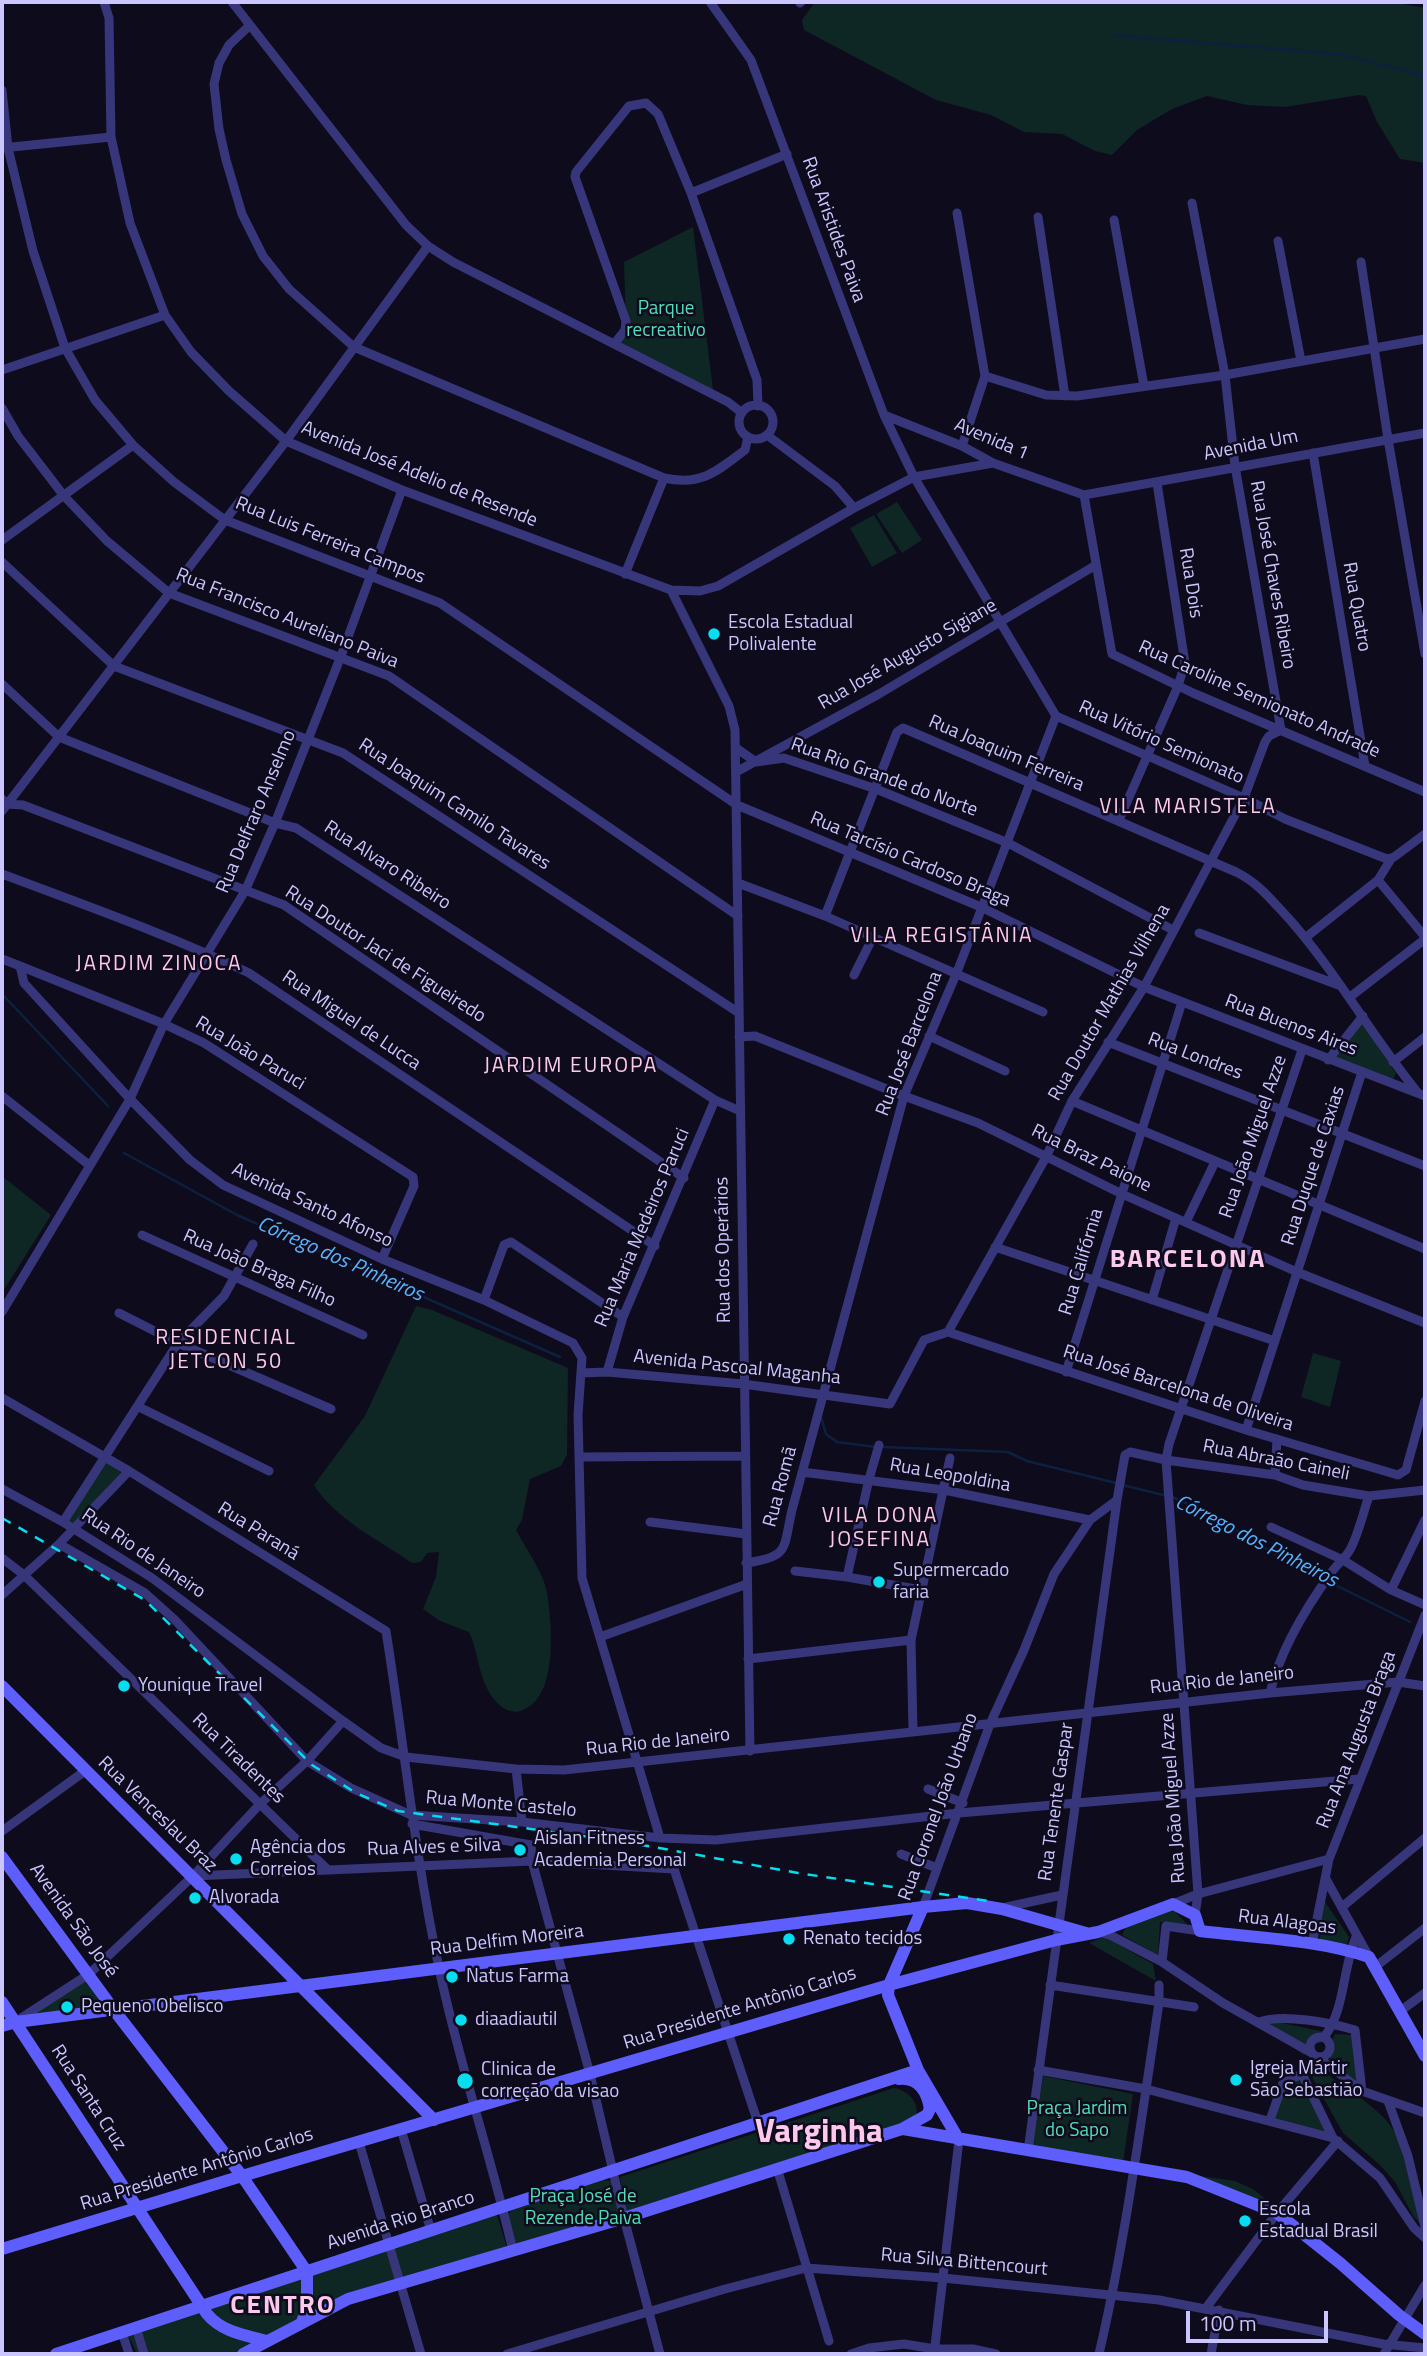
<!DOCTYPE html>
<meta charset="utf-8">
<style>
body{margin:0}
#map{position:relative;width:1427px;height:2356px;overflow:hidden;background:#0e0b1c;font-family:"Titillium Web",sans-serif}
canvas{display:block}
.frame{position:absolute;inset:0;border:4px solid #cbc6ff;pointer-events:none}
.scale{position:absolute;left:1186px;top:2311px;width:142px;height:32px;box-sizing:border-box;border:4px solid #cbc6ff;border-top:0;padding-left:9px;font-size:21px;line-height:24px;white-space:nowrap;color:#cbc6ff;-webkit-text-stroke:5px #0e0b1c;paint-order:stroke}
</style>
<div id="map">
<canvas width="1427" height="2356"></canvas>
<div class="frame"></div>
<div class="scale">100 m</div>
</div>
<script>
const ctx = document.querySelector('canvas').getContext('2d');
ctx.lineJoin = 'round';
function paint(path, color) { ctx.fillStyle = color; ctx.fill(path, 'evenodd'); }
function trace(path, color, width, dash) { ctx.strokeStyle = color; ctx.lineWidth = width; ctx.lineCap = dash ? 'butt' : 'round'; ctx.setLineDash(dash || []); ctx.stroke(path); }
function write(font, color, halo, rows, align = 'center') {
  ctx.font = font + ' "Titillium Web",sans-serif'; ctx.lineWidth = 5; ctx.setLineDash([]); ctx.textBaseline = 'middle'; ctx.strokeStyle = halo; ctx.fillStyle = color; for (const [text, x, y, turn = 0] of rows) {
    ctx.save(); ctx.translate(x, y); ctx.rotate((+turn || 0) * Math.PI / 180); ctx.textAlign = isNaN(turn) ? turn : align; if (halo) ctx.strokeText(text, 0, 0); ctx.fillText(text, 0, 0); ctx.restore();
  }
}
const green = new Path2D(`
 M815,2H1392L1425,8V163L1400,159L1377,122L1366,96L1359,95L1285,107L1247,105L1207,96L1172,109L1137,130L1112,155L1095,151L1062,134L1024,132L991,115L936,100L804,30L802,20Z
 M693,227L713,390L620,342L626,325L624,262Z
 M897,502L922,540L902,553L876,514Z
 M874,515L897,553L872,567L850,528Z
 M1360,1021L1396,1073L1394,1078L1391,1080L1333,1056Z
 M2,1176L51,1215L2,1293Z
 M416,1306L432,1310L568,1368L567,1455L561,1466L530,1479L522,1520L516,1530C527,1551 546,1575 548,1599C552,1630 558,1700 520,1711C509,1714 499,1706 493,1698C478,1678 479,1653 469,1632L440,1621L423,1609L436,1577L439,1552L427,1553L421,1562L412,1563C379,1540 335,1519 314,1485L365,1416Z
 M1313,1353L1341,1361L1330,1407L1301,1397Z
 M106,1460L124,1472L73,1525L67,1522Z
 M1323,1899L1349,1937L1347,1945L1320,1942L1319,1932Z
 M1173,1910L1188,1925L1160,1922L1158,1955L1122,1935L1126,1927Z
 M1101,1938H1107L1153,1964L1156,1981L1089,1943Z
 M85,1980L109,2009L22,2019Z
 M1272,2021L1331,2033L1320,2043L1310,2045L1304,2055L1261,2025Z
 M1335,2034L1356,2035L1357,2088C1335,2071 1322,2063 1335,2034Z
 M1321,2070C1341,2085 1381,2109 1392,2128C1410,2157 1415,2194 1423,2226L1413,2216L1395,2182L1380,2165L1343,2133L1312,2077L1316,2072Z
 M1043,2076L1133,2094L1123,2163L1032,2152Z
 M1302,2077L1329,2134L1273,2119L1282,2089Z
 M894,2088C909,2090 923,2106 914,2120L626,2211L620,2177Z
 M1181,2173L1235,2181L1253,2189L1276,2207Z
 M602,2180L612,2181L619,2216L515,2248L506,2216L512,2210Z
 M497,2215L508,2251L312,2316L308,2277Z
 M302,2278V2320L239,2354H137L128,2335Z`);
const stream = new Path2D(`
 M1111,35L1339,54L1425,76
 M2,994L108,1106
 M124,1153L237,1215L560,1357
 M821,1417L826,1434L837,1442L876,1447
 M883,1447L1008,1452L1027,1461L1116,1483
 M1122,1485L1172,1497L1209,1513L1279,1557L1410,1622`);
const minor = new Path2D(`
 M104,2L109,18L111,137L130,223L165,315L191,352L229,391L286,441L402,490L671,590L700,591L718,586L854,508L914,477L993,463
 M232,2L406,225L428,246L453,262L728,402L742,413
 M710,2L751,60L884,415L914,477L1056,716L1244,798L1285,819L1387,859L1394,857L1425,834
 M800,3L801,2
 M250,25L229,45L219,63L214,84L219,129L226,160L242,214L263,256L289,289L354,347L664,478C701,486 716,472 745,450L748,437
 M2,90L8,148L33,251L65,348L95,400L133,445L174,482L225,520L440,603L737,805L981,907L1144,987L1425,1096
 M2,148L111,137
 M691,193L787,154
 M957,213L985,376L962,446
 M1038,217L1065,396
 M1114,220L1144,386
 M1278,241L1301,361
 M1361,262L1388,439L1425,654
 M615,343L625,330L626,321L575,177L576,172L629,106L646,103L658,114L691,193L757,380L758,406
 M2,370L165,315
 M985,376L1046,395L1077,396L1225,375L1425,339
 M739 422a17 17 0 1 1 34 0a17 17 0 1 1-34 0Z
 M2,408L18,436L64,496L107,541L169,593L389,676L738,916
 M884,415L962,446L993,463L1084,495L1425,433
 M767,435L835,486L854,508
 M1313,453L1365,766
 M1084,495L1112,654L1193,693L1425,792
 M2,540L133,445
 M2,562L114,666L343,753L739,1013
 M625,574L664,478
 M671,590L729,706L735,730L750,1751
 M2,684L59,737L275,823L296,828L715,1100L740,1111
 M736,748L756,762L784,758L876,789L1008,843L1173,930
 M736,772L879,694L1096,565
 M2,799L7,804L23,805L284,905L684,1178
 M2,811L286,441L428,246
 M1119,820L1178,686L1185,663L1157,483
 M2,874C85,905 169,935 249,973L655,1246
 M1378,880L1425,937
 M738,883L825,916L1043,1012
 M825,916L897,732L903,728L1236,872C1259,883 1273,902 1291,921C1338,975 1373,1038 1418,1093
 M1199,933L1341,986
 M1305,938L1378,880L1391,859
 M2,959L20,966L24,983L130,1099L190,1160L223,1185L382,1259L484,1300L573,1343L582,1358L578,1415L582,1578L660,1838
 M20,966L164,1024L204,1043L413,1177L414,1186L382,1259
 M854,975L873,937
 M1350,997L1425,939
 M929,1036L1005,1071
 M739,1037L755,1036L904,1096L978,1123L1122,1194L1297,1272L1425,1323
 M1108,1042L1425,1166
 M1328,1060L1363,1016
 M1393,1062L1425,1037
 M2,1096L89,1165
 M1072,1101L1425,1249
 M1186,1222L1215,1162
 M142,1235L363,1335
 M995,1247L1275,1341
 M484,1300L504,1245L511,1242L623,1317
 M1152,1300L1176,1218
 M2,1312L130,1099L164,1024L245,891L275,823L341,656L402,490
 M119,1313L178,1343L331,1409
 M948,1332L1046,1157L1072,1101L1144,987L1244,798L1265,742L1269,736L1281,730L1235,466L1225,375L1192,203
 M948,1332L1246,1430L1398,1475L1406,1470L1425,1401
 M607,1372L623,1317L715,1100
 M1066,1372L1182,1002
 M581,1373L607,1372L743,1384L890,1404L924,1340L948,1332
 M2,1398L129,1471L386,1631C404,1744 415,1857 439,1968C459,2064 491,2156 513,2251
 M139,1407L269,1471
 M1246,1430L1362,1072
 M579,1457L745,1456
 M802,1472L944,1490L1090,1520
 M1275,1475L1277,1439
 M2,1489L63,1522L152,1578L343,1721L381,1748L406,1757L516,1769L564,1770L1270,1693L1398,1682L1425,1686
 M63,1522L178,1343L224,1296L253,1244
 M650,1522L746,1534
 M1271,1527L1343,1560L1391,1590L1425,1605
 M59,1544L145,1593L175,1620L307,1761L351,1788L411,1815L522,1822L660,1838L716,1840L959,1813L1359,1779
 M2,1558L24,1575L328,1870
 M746,1563C790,1557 783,1549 792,1510L904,1096L957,972L1056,716
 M795,1571L847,1577L921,1590
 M847,1577L869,1479L879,1445
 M1391,1590L1425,1520
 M2,1595L59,1544L129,1471
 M600,1637L747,1584
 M748,1659L911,1640
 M1270,1693C1280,1650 1305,1609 1331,1573C1337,1564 1346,1558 1351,1548C1359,1532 1363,1513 1369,1496
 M913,1731L911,1640L950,1458
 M516,1769L522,1822
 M928,1789L963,1803
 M412,1824L531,1845L532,1861L590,2074L624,2218L660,2354
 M2,1831L85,1771
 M901,1854L937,1868
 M193,1876L532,1861L674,1869L758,2123
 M1326,1879L1369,1957
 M1173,1904L1198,1894L1329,1859
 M923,1907L990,1724L1024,1650L1054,1574L1090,1520L1117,1500
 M1342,1907L1425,1838
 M1002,1908L1062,1895
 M1195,1915L1198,1894L1166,1460L1169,1444L1302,1050
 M1098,1932L1110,1935L1162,1962L1223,2003L1312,2053
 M1312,1944L1329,1859L1425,1615
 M1162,1962L1166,1926L1200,1931
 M1375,1967L1425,1928
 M1050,1985L1194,2007
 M1399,2012L1425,1993
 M18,2020L89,1974L193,1876L260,1804L307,1761L343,1721
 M1259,2022C1283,2013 1331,2023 1355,2030L1362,2091
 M1310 2047a10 10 0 1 1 20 0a10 10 0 1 1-20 0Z
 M1324,2037C1346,2009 1342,1967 1357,1935
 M1319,2058L1362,2091L1425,2113
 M1038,2070L1146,2089L1333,2138L1380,2178L1414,2228L1425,2238
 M1302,2074L1333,2138
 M1388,2101L1408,2156L1425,2227
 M1270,2120L1283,2083L1302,2074L1318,2057
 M401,2129L431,2231
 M359,2142L421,2354
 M1028,2151L1117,1500L1125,1455L1130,1452L1166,1460L1275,1475L1303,1485L1369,1496L1425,1490
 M777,2168L829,2341
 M1206,2308L1277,2213L1338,2141
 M136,2327L144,2354
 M122,2332L129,2354
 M507,2354L725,2289L806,2268L943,2278L1159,2300L1383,2344L1425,2348
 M851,2354L869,2348L904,2344L935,2349H973L996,2354
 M934,2354L959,2140
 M1099,2354C1126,2238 1141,2120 1159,2003V1985
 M1211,2354L1219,2310
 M1384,2354L1425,2285`);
const secondary = new Path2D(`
 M2,1686L434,2120
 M2,1857L114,2010L242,2176L307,2272V2308L302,2322
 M923,1907L889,1985L888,1995L918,2070L959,2140
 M2,2002L207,2314C222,2332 244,2335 267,2341
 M2,2026L16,2022L923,1907L967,1903L1002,1909L1086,1933
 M903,2129L1187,2177L1277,2213L1340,2263L1399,2315L1425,2334
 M2,2249L242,2176L889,1985L1056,1940L1098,1932L1173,1904L1195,1915L1200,1931C1256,1938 1315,1939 1369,1957L1425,2056
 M56,2354L918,2070
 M243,2354L348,2299L624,2218L902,2129L927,2115L930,2109C927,2091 918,2077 899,2079`);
const rail = new Path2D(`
 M2,1518L145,1600L312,1765L356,1793L398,1811L620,1841L798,1873L995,1902`);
const markers = [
 [714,634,7,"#02deef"],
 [879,1582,7,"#02deef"],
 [124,1686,7,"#02deef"],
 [520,1850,7,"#02deef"],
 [236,1859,7,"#02deef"],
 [195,1898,7,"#02deef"],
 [789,1939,7,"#02deef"],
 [452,1977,7,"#02deef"],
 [67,2007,7,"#02deef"],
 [461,2020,7,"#02deef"],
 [1236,2080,7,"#02deef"],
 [465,2081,9,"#02deef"],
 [1245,2221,7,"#02deef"]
];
const streetNames = [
 ["Rua Aristides Paiva",833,230,70],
 ["Avenida 1",991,440,23],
 ["Avenida Um",1251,446,-11],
 ["Avenida José Adelio de Resende",419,475,22],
 ["Rua Luis Ferreira Campos",330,541,22],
 ["Rua José Chaves Ribeiro",1272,575,80],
 ["Rua Dois",1190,583,81],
 ["Rua Quatro",1356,607,80],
 ["Rua Francisco Aureliano Paiva",287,619,22],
 ["Rua José Augusto Sigiane",908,655,-30],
 ["Rua Caroline Semionato Andrade",1259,700,24],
 ["Rua Vitório Semionato",1161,743,24],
 ["Rua Joaquim Ferreira",1006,754,23],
 ["Rua Rio Grande do Norte",884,778,20],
 ["Rua Joaquim Camilo Tavares",454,805,33],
 ["Rua Delfraro Anselmo",257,812,-67],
 ["Rua Tarcísio Cardoso Braga",910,860,23],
 ["Rua Alvaro Ribeiro",387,866,33],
 ["Rua Doutor Jaci de Figueiredo",385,955,33],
 ["Rua Doutor Mathias Vilhena",1110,1003,-60],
 ["Rua Miguel de Lucca",351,1021,34],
 ["Rua Buenos Aires",1291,1026,21],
 ["Rua José Barcelona",910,1044,-69],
 ["Rua João Paruci",250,1054,31],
 ["Rua Londres",1195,1057,21],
 ["Rua João Miguel Azze",1254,1137,-71],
 ["Rua Braz Paione",1091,1159,26],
 ["Rua Duque de Caxias",1314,1166,-72],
 ["Avenida Santo Afonso",312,1206,25],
 ["Rua Maria Medeiros Paruci",643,1228,-67],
 ["Rua dos Operários",724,1250,-91],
 ["Rua Califórnia",1082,1262,-73],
 ["Rua João Braga Filho",259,1269,24],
 ["Avenida Pascoal Maganha",737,1368,6],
 ["Rua José Barcelona de Oliveira",1178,1389,18],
 ["Rua Abraão Caineli",1276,1461,11],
 ["Rua Leopoldina",950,1476,10],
 ["Rua Romã",781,1487,-75],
 ["Rua Paraná",258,1532,32],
 ["Rua Rio de Janeiro",143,1554,34],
 ["Rua Rio de Janeiro",1222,1681,-6],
 ["Rua Ana Augusta Braga",1357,1740,-69],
 ["Rua Rio de Janeiro",658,1743,-6],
 ["Rua Tiradentes",238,1759,44],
 ["Rua João Miguel Azze",1174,1798,-94],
 ["Rua Tenente Gaspar",1057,1802,-82],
 ["Rua Monte Castelo",501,1805,5],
 ["Rua Coronel João Urbano",939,1807,-70],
 ["Rua Venceslau Braz",157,1815,44],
 ["Rua Alves e Silva",434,1848,-2],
 ["Avenida São José",73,1921,54],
 ["Rua Alagoas",1287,1923,7],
 ["Rua Delfim Moreira",507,1941,-7],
 ["Rua Presidente Antônio Carlos",740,2009,-17],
 ["Rua Santa Cruz",88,2098,57],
 ["Rua Presidente Antônio Carlos",197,2170,-17],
 ["Avenida Rio Branco",401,2221,-18],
 ["Rua Silva Bittencourt",964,2263,5]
];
const parkNames = [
 ["Parque",666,309],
 ["recreativo",666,331],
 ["Praça Jardim",1077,2109],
 ["do Sapo",1077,2131],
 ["Praça José de",583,2197],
 ["Rezende Paiva",583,2219]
];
const poiNames = [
 ["Escola Estadual",728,623],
 ["Polivalente",728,645],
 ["Supermercado",893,1571],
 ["faria",893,1593],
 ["Younique Travel",138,1686],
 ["Aislan Fitness",534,1839],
 ["Academia Personal",534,1861],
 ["Agência dos",250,1848],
 ["Correios",250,1870],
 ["Alvorada",209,1898],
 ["Renato tecidos",803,1939],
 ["Natus Farma",466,1977],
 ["Pequeno Obelisco",81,2007],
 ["diaadiautil",475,2020],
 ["Igreja Mártir",1250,2069],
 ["São Sebastião",1250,2091],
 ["Clinica de",481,2070],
 ["correção da visao",481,2092],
 ["Escola",1259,2210],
 ["Estadual Brasil",1259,2232]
];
const neighbourhoodNames = [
 ["VILA MARISTELA",1188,808],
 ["VILA REGISTÂNIA",942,937],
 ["JARDIM ZINOCA",159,965],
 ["JARDIM EUROPA",571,1067],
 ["RESIDENCIAL",226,1339],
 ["JETCON 50",226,1363],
 ["VILA DONA",880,1517],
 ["JOSEFINA",880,1541]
];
const waterNames = [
 ["Córrego dos Pinheiros",340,1260,24],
 ["Córrego dos Pinheiros",1256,1542,27]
];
const districtNames = [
 ["BARCELONA",1188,1261],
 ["CENTRO",283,2307]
];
const townNames = [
 ["Varginha",819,2134]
];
paint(green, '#0e2624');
trace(stream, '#0c213f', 2.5);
trace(minor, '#37367b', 9);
trace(secondary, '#5e5efe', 12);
trace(rail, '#02deef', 2.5, [10, 9]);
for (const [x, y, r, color] of markers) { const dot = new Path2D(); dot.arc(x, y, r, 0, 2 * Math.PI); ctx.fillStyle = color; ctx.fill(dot); trace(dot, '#0e0b1c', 2.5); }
write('19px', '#cbc6ff', '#0e0b1c', streetNames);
write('19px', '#54ddb7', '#0e0b1c', parkNames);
write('19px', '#cbc6ff', '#0e0b1c', poiNames, 'left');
ctx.letterSpacing = '2px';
write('21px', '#ffc8ec', '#0e0b1c', neighbourhoodNames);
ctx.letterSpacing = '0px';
write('italic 21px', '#55b4fe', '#0e0b1c', waterNames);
ctx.letterSpacing = '2px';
write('bold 26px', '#ffc8ec', '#0e0b1c', districtNames);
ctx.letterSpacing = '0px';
write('bold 33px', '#ffc8ec', '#0e0b1c', townNames);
</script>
